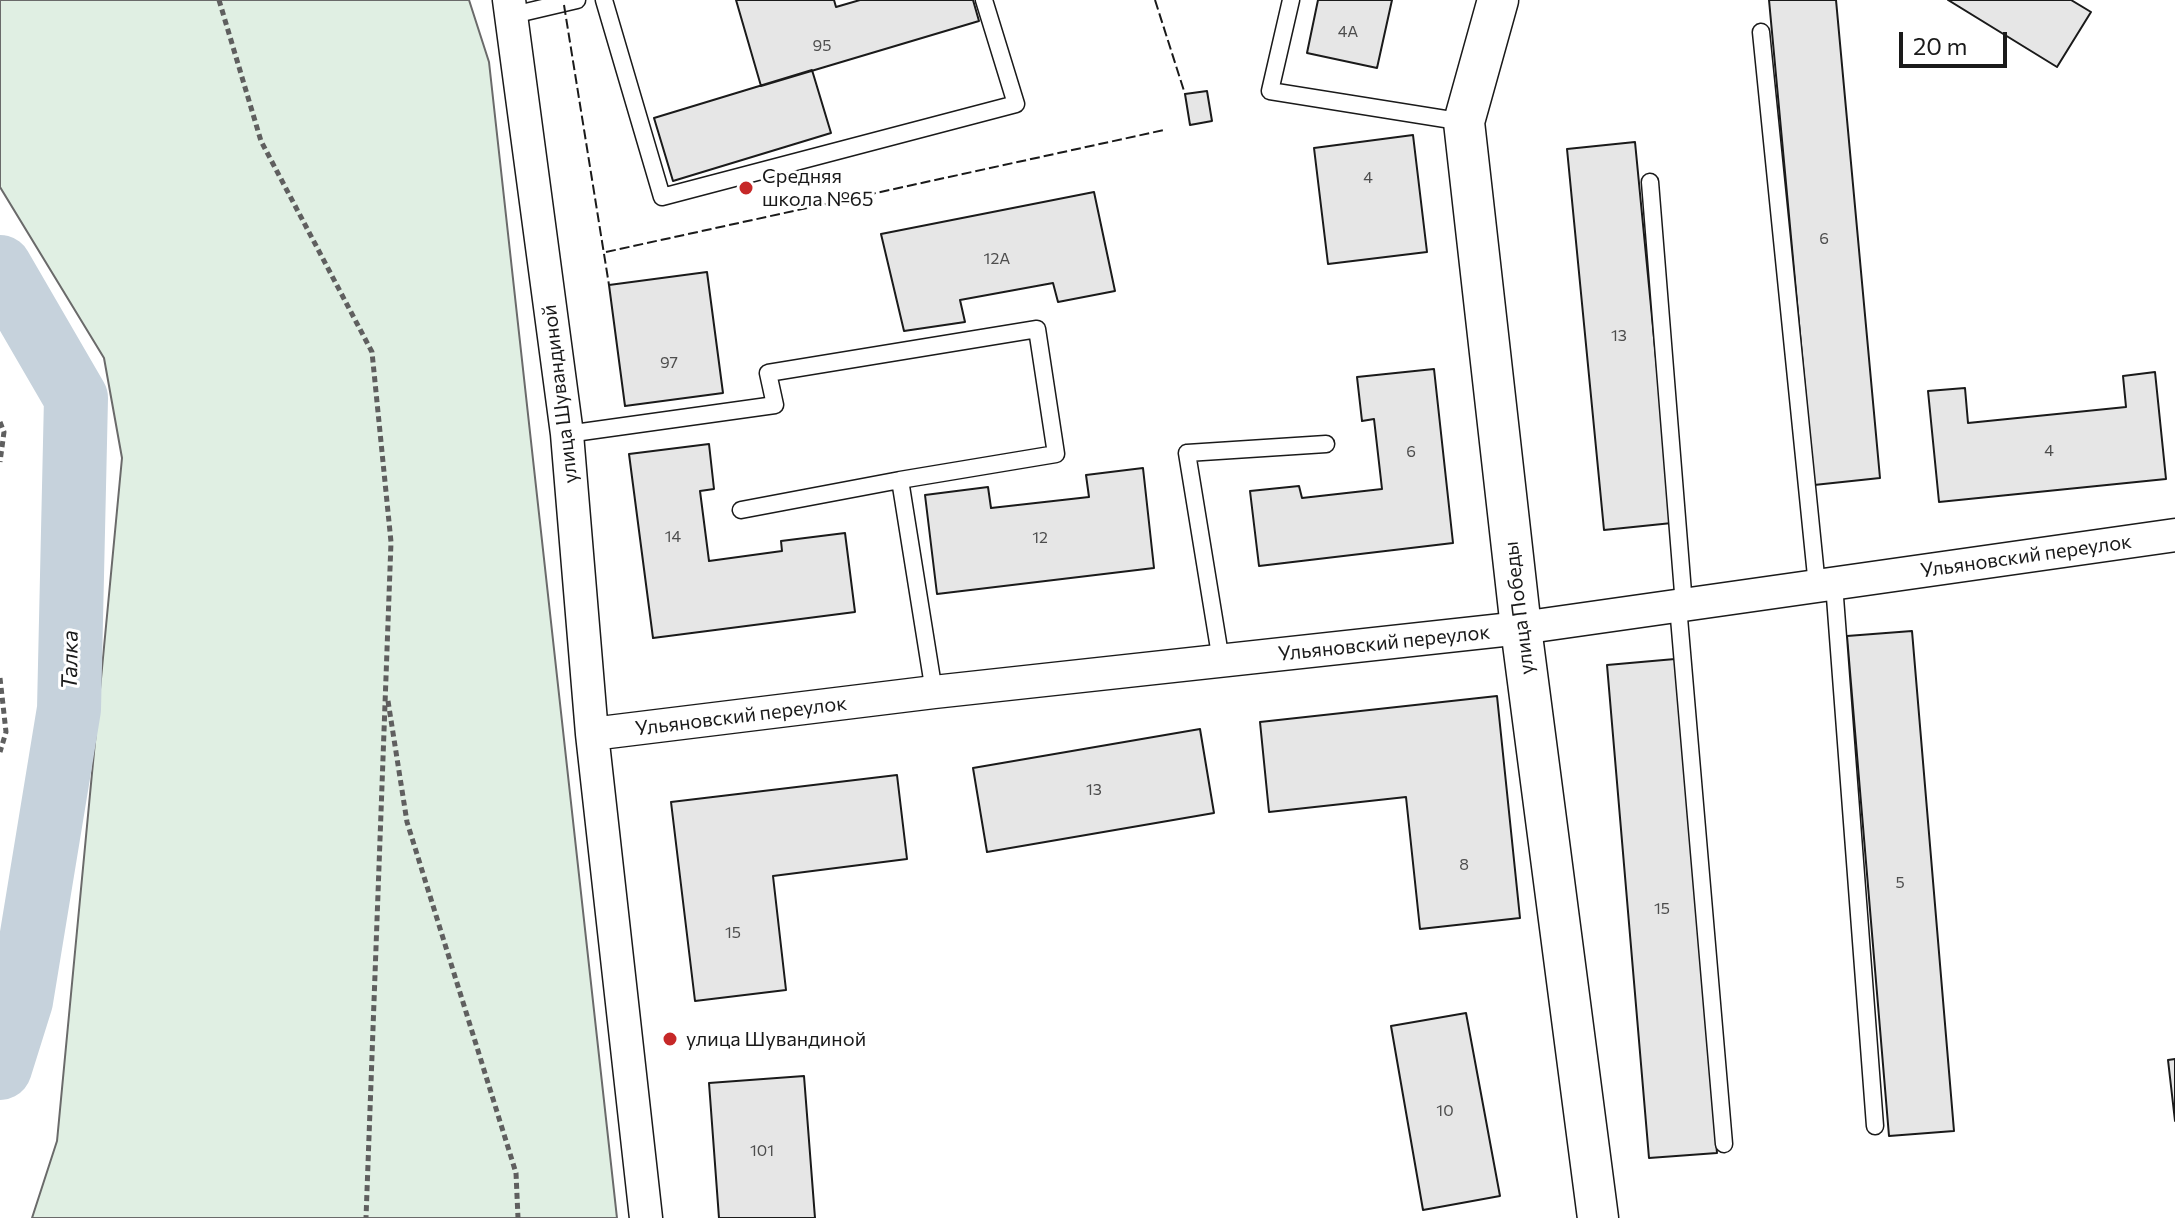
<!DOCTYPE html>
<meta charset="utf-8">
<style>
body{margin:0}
#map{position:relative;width:2175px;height:1218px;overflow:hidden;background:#fff;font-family:Commissioner,sans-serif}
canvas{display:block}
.scale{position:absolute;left:1899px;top:32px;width:108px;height:36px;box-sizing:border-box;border:4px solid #1a1a1a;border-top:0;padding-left:10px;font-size:24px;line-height:28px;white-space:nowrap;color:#1a1a1a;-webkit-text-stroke:6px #fff;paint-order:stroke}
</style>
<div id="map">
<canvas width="2175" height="1218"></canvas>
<div class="scale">20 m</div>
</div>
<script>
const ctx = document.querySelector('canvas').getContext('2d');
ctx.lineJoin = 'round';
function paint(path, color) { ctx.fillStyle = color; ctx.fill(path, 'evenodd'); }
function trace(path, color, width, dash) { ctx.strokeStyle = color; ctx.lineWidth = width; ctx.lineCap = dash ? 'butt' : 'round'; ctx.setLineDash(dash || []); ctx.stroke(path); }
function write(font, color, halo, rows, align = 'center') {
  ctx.font = font + ' Commissioner,sans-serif'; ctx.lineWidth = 6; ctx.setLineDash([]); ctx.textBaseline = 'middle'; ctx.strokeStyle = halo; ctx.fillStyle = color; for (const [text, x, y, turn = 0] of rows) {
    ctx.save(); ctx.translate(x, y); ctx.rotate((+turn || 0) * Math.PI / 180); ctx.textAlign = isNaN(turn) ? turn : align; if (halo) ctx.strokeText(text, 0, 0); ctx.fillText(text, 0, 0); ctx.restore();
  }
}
const green = new Path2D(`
 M0,0H469L489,62L617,1218H32L57,1141L122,458L104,358L0,187Z`);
const river = new Path2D(`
 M0,267L76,398L69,709L21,1001L0,1068`);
const building = new Path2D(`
 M736,0H834L836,7L860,0H973L979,21L761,86Z
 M1318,0H1392L1377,68L1307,53Z
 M1769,0H1836L1880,478L1814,485Z
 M1948,0H2071L2091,12L2057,67Z
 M812,70L831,133L673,181L654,118Z
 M1207,91L1212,121L1190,125L1185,94Z
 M1413,135L1427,252L1328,264L1314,148Z
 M1635,142L1672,523L1604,530L1567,149Z
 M1094,192L1115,291L1058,302L1053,283L960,300L965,322L904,331L881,234Z
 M707,272L723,393L625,406L609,285Z
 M1434,369L1453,543L1259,566L1250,491L1299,486L1302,498L1382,489L1374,419L1362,421L1357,377Z
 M2155,372L2166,479L1939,502L1928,391L1965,388L1968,423L2126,407L2123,376Z
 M709,444L714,489L700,491L709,561L782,551L781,541L845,533L855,612L653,638L629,454Z
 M1143,468L1154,568L937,594L925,495L988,487L991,508L1089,497L1086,475Z
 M1912,631L1954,1131L1889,1136L1847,636Z
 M1675,659L1717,1153L1649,1158L1607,665Z
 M1497,696L1520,918L1420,929L1406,797L1269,812L1260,722Z
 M1200,729L1214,813L987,852L973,768Z
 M897,775L907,859L773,876L786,990L695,1001L671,802Z
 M1466,1013L1500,1196L1423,1210L1391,1026Z
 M2175,1059V1121L2168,1060Z
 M804,1076L815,1218H719L709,1083Z`);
const path = new Path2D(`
 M219,0L261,141L372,352L391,542L366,1218
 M0,422L4,432L0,462
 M0,678L6,732L0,752
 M388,701L407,822L516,1173L518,1218`);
const service = new Path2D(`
 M604,0L662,197L1016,104L984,0
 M1291,0L1270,91L1464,122
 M513,15L577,0
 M1761,32L1817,586
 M1650,182L1684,605
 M567,434L775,405L768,373L1037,329L1056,454L900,480
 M741,510L900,480L934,692
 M1834,584L1875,1126
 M1678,606L1724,1144
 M1221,661L1187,453L1326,444`);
const minor = new Path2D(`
 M509,0L567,434L592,734L646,1218
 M592,734L934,692L1521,628L2175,535`);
const tertiary = new Path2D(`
 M1498,0L1464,122L1521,628L1598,1218`);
const fence = new Path2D(`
 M1155,0L1185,94
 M564,5L609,285
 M606,252L1164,130`);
const markers = [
 [746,188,8,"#c62828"],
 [670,1039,8,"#c62828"]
];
const numberNames = [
 ["4А",1348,32],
 ["95",822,46],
 ["4",1368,178],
 ["6",1824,239],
 ["12А",997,259],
 ["13",1619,336],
 ["97",669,363],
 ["4",2049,451],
 ["6",1411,452],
 ["14",673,537],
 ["12",1040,538],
 ["13",1094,790],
 ["8",1464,865],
 ["5",1900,883],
 ["15",1662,909],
 ["15",733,933],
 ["10",1445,1111],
 ["101",762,1151]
];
const poiNames = [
 ["Средняя",762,176],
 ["школа №65",762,199],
 ["улица Шувандиной",686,1039]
];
const streetNames = [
 ["улица Шувандиной",560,394,-97],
 ["Ульяновский переулок",2026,556,-8],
 ["улица Победы",1519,608,-97],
 ["Ульяновский переулок",1384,643,-6],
 ["Ульяновский переулок",741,716,-7]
];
const waterNames = [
 ["Талка",70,660,-89]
];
paint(green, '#e0efe3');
trace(green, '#6a6a6a', 2);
trace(river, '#c6d2dc', 64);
paint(building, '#e6e6e6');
trace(building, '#1a1a1a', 2);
trace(service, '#1a1a1a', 19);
trace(minor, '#1a1a1a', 35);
trace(tertiary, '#1a1a1a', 43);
trace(path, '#5f5f5f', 5, [6, 4]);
trace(service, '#fff', 16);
trace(minor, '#fff', 32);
trace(tertiary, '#fff', 40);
trace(fence, '#1a1a1a', 2, [10, 4]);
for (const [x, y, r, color] of markers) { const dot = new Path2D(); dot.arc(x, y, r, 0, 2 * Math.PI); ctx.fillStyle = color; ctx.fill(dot); trace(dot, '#fff', 3); }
write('16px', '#4d4d4d', null, numberNames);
write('20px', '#1a1a1a', '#fff', poiNames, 'left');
write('20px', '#1a1a1a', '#fff', streetNames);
write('italic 22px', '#1a1a1a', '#fff', waterNames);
</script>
